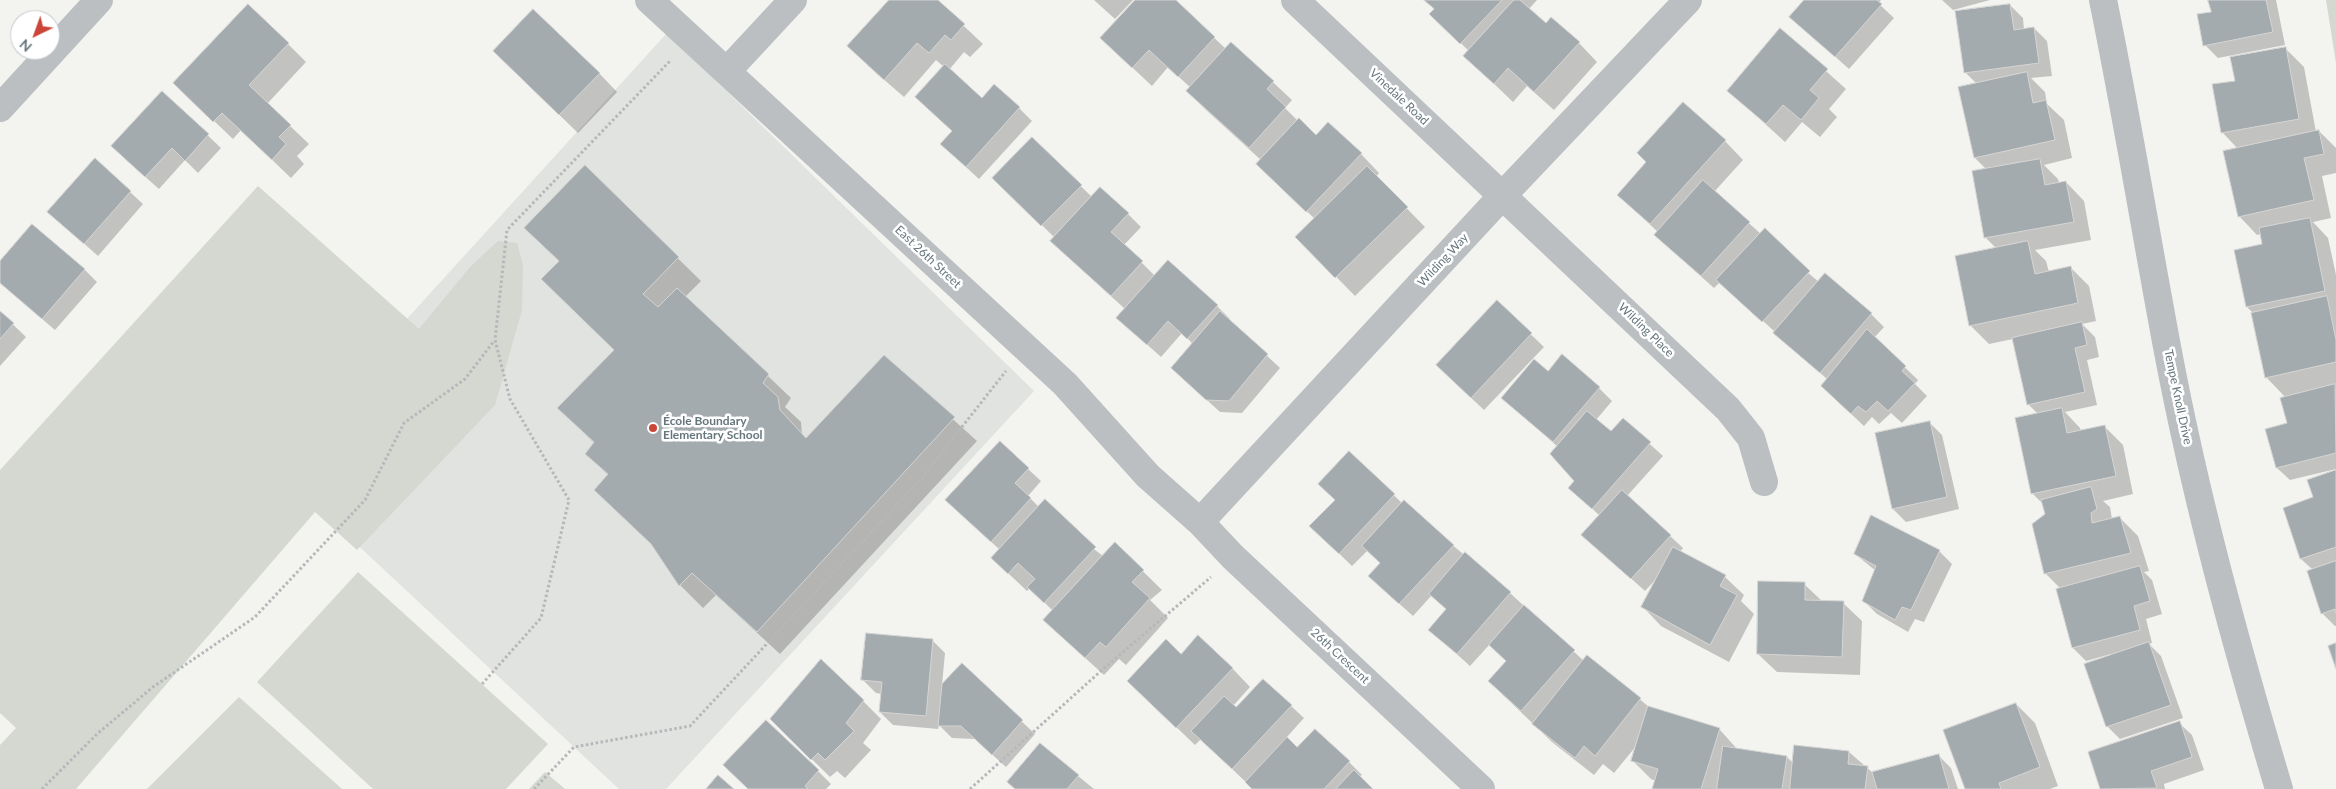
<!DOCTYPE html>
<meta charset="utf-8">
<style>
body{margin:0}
#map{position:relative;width:2336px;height:789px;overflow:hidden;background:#f3f3f0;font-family:Lato,sans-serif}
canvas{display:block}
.north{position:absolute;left:10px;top:10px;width:50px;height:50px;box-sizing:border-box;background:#fff;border:1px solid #c2c8cb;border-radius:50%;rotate:222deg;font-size:14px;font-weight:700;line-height:20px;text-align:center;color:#66767d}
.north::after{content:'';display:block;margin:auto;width:18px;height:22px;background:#cb4538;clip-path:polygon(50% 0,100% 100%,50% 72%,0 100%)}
</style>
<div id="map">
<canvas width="2336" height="789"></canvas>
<div class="north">N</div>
</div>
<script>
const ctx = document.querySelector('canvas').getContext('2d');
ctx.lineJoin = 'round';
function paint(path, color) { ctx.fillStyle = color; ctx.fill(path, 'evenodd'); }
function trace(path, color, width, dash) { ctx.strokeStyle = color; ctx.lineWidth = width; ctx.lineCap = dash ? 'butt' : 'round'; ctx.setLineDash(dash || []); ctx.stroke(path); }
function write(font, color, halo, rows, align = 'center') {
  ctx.font = font + ' Lato,sans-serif'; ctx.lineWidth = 5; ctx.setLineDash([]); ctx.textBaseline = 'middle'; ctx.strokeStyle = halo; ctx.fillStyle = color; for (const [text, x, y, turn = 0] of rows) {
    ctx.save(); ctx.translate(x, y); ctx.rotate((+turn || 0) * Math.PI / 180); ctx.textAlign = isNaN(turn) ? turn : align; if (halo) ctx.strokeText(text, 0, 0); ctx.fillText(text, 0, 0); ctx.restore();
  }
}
const built = new Path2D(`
 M667,33L1034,391L666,789H619L273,466Z`);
const green = new Path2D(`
 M2326,0H2336V63Z
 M258,186L419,329L471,266L498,241L517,243L523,265L522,310L495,405L357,550L315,512L76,789H0V745L16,728L0,713V470Z
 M358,572L548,744L506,789H373L257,682Z
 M239,697L342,789H147Z
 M545,772L565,789H529Z`);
const shadow = new Path2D(`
 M890,0H936L983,44L970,57L964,52L949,70L982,99L1019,108L1032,121L979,179L955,157L944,67L936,60L904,97L867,65Z
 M1094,0H1133L1115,19Z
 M1137,0H1174L1226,49L1231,43L1292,100L1285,108L1298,121L1316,136L1361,154L1379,173L1376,177L1425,227L1355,296L1297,237L1315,219L1276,182L1261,160L1206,110L1188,91L1191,88L1168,67L1152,86L1120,56Z
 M1425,0H1537L1529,9L1546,25L1579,43L1597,62L1554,110L1527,86L1513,102L1465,56L1469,51L1449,32L1435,10Z
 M1806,0H1881L1878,3L1894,18L1849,69L1804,29Z
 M1942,0H1990L1953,10Z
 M2210,0H2276L2285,45L2218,58L2205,45L2212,13Z
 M2010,5L2023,18L2024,30L2034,28L2047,41L2052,76L2031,78L2045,92L2047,104L2064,120L2072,158L2044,165L2058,179L2059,183L2066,182L2084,201L2091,240L2035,250L2046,261L2049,272L2070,267L2089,286L2096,321L2082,324L2095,337L2099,357L2087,360L2097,405L2065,412L2080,428L2081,431L2104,426L2123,445L2133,494L2103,501L2110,507L2112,519L2119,517L2138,536L2149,571L2144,572L2152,580L2162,614L2146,619L2152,643L2149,644L2161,656L2183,718L2120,739L2107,726L2111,654L2086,661L2073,648L2061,589L2045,573L2046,514L2044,505L2032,493L2038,414L2028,404L2013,339L1989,344L1970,325L1997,249L1985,237L1987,170L1975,158L1977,84L1965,72Z
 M1780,30L1846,89L1829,109L1837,117L1820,137L1802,122L1785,142L1729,91Z
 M288,44L306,62L267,104L309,144L297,156L304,164L291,178L241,130L233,139L193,101Z
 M2286,49L2304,67L2316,132L2319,131L2336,148V173L2322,176L2331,218L2313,222L2328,238L2336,275V469L2290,480L2277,468L2289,424L2286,398L2266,377L2253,313L2247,307L2264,245L2261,234L2257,235L2239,216L2238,149L2222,132L2236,82Z
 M513,70L599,73L617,92L578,133Z
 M162,92L221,148L198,173L185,160L159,189L125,159Z
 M1032,139L1092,197L1128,214L1141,227L1124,245L1155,276L1168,262L1217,306L1230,319L1229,320L1280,368L1242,413L1220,412L1185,380L1193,344L1182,333L1161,357L1131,330L1125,309L1065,254L1055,238L994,178Z
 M1725,141L1743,160L1714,192L1761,234L1819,282L1871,314L1884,327L1874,338L1918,380L1915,384L1927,396L1902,423L1891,413L1879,424L1872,417L1864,426L1835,399L1828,380L1720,282L1714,288L1669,248L1656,235L1658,232L1618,195Z
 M585,167L701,281L685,297L791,398L785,407L801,422L802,435L807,439L884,357L977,441L780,654L716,595L703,608L680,585L608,475L587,454L594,443L559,408L615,351L560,262Z
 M130,192L143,204L98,256L62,224Z
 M0,263L84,269L97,282L55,330L0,283Z
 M1497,302L1544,347L1484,410L1450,378Z
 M0,312L26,337L0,366Z
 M1549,373L1599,388L1612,401L1596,420L1611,433L1623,420L1663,456L1627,496L1683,548L1680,552L1725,577L1744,595L1741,601L1754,614L1729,662L1661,626L1643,607L1658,577L1645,591L1596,547L1600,516L1583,500L1576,481L1558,447L1503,398Z
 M1929,422L1942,435L1959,509L1906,522L1893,509L1876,434Z
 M1000,443L1041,481L1028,496L1039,507L1103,556L1115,544L1162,590L1150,600L1168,618L1126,665L1119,659L1104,675L1063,638L1044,620L1053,611L1030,588L1027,591L992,558L1000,550L960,513Z
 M1349,453L1402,503L1510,593L1584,661L1588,656L1649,707L1720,730L1738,750L1787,757L1794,764L1849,752L1873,773L1938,755L1951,768L1958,789H1653L1656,781L1651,779L1632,760L1637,745L1614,773L1603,764L1594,775L1552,742L1502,694L1507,661L1490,644L1470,666L1430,630L1447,610L1432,595L1413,616L1383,589L1382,564L1368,550L1352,566L1324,539Z
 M2336,472V626H2335L2322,613L2313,570L2301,559L2284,508L2315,498Z
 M1939,551L1952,564L1924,622L1915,619L1908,632L1877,614L1864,601L1876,571L1855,554Z
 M1804,584L1823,602L1843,603L1862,621L1860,675L1777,672L1758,654Z
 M932,640L945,653L942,685L962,665L1035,734L1006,767L975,739L952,738L939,725L938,729L893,725L880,712L882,694L876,693L863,680Z
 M1181,655L1232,668L1250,687L1233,706L1236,709L1291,706L1304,718L1286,738L1297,749L1349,762L1362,775L1359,777L1372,789H1253L1201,739L1195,745L1147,699Z
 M863,701L881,719L863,743L871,750L845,778L837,771L830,777L771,719Z
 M2016,704L2035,723L2058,786L2050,789H1967Z
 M2179,723L2192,735L2204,770L2164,784L2165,789H2101L2089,753Z
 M818,771L831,784L826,789H749Z
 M1078,776L1094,789H1016Z`);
const building = new Path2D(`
 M889,0H938L965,24L951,40L945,35L929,53L917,43L884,80L847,46Z
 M1135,0H1176L1215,37L1178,77L1149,50L1132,68L1100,38Z
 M1424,0H1502L1460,44L1429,14L1434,9Z
 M1514,0H1520L1546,23L1551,17L1580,42L1534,92L1508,68L1494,84L1463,56Z
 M1804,0H1877L1882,4L1835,57L1789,17Z
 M2208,0H2266L2273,32L2203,46L2197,14L2211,12Z
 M248,4L289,43L249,85L291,125L279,137L286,144L272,160L222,113L213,122L173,83Z
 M2010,4L2014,30L2034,27L2039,63L1964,73L1955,11Z
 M533,9L600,73L559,115L493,51Z
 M1780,28L1828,69L1810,90L1819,98L1801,120L1783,105L1766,124L1727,91Z
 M1231,42L1274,81L1267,89L1286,107L1249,148L1186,91Z
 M2286,47L2299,119L2221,133L2212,84L2235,81L2230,57Z
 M945,64L982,98L994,84L1020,107L966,167L940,144L952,131L915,97Z
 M2027,72L2033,103L2046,100L2055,140L1974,158L1958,87Z
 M162,91L209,134L185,161L172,148L145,177L111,146Z
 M1683,102L1726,140L1650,224L1617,195L1646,162L1637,153Z
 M1299,118L1316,135L1328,122L1362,153L1306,212L1256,164Z
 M2319,130L2324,154L2304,158L2314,200L2238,217L2223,151Z
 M1032,137L1082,185L1041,226L992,178Z
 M95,158L131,191L84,244L47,212Z
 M2040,159L2045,185L2066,181L2074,222L1984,238L1972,171Z
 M585,165L679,257L643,294L658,307L677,288L769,374L763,383L778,397L780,410L806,438L884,355L955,417L757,632L692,573L679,586L651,544L594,490L608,474L585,454L594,442L557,408L614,350L541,279L559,261L524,228Z
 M1367,166L1408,207L1335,278L1295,237Z
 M1703,180L1750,222L1701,276L1654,235Z
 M1100,187L1129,213L1111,232L1143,261L1111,296L1050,241Z
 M2310,218L2325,291L2246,307L2234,250L2262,244L2259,228Z
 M32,224L85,269L42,319L0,283V261Z
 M1765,228L1810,271L1762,322L1716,280Z
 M2028,241L2035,274L2071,266L2078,303L1969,326L1955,256Z
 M1168,260L1218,305L1187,339L1168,321L1147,345L1116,318Z
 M1825,273L1872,313L1820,373L1773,333Z
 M2327,296L2336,340V362L2265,378L2251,313Z
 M1497,300L1532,333L1471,398L1436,365Z
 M0,311L14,323L0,339Z
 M1220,311L1268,354L1229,401L1206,400L1171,368Z
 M2082,322L2087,345L2075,348L2085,392L2027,405L2012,338Z
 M1867,329L1906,366L1902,371L1915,383L1888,411L1877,401L1866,412L1858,406L1851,414L1821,386Z
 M1562,354L1600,387L1553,442L1501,398L1534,359L1548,371Z
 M2335,384L2336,453L2276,468L2265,429L2287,423L2280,398Z
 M2062,408L2067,433L2105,425L2116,476L2031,494L2015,418Z
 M1587,411L1611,431L1623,418L1651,442L1592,509L1568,488L1574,481L1550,454Z
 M1930,421L1947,497L1892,509L1875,433Z
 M1000,441L1029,468L1015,483L1031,498L991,542L945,500Z
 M1349,451L1395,494L1339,554L1309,526L1335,500L1318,484Z
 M2336,470V547L2300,559L2283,508L2313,497L2307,480Z
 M2091,487L2097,509L2091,513L2092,523L2120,516L2131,553L2044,574L2032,524L2045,514L2041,500Z
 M1622,490L1671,535L1631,579L1581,535Z
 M1045,499L1096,547L1044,603L1027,587L1035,579L1018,563L1008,574L991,558Z
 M1404,500L1454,545L1399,604L1368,576L1380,563L1362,546Z
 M1871,515L1940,550L1911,610L1902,607L1895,620L1862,601L1876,566L1854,554Z
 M1115,542L1144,570L1132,582L1150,598L1106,647L1100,642L1085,658L1043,620Z
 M1673,547L1726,575L1720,586L1737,595L1710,645L1641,607Z
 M1465,552L1511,592L1457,654L1428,630L1446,609L1429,594Z
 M2336,561V613L2335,609L2321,614L2307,571Z
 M2140,566L2150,601L2134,606L2140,630L2072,648L2056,589Z
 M1758,581L1805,582V600L1844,601L1842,657L1757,654Z
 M1524,605L1575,650L1521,711L1488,681L1506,661L1489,645Z
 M866,633L933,639L926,716L879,712L882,682L861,680Z
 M1198,635L1233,668L1176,728L1127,681L1166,639L1181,654Z
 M2149,642L2171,705L2106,727L2084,664Z
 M2336,643V669L2328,646Z
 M1587,655L1641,698L1595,756L1584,746L1575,758L1532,724Z
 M821,659L864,700L846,723L854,731L825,760L818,753L811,760L770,719Z
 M962,663L1023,720L992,755L961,726H938L942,684Z
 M1263,679L1292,705L1232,769L1191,731L1224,696L1236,707Z
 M2016,703L2040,767L1999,783L2001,789H1965L1943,730Z
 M1648,706L1720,728L1701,789H1652L1658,769L1631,761Z
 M766,720L819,770L805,786L808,789H748L723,765Z
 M2180,721L2192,757L2151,771L2157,788L2100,789L2088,752Z
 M1315,729L1350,761L1324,789H1252L1245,782L1287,737L1297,747Z
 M1040,743L1079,775L1067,789H1015L1007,782Z
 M1794,745L1849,751L1848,764L1868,766L1865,789H1790Z
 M1723,746L1787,756L1782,789H1717Z
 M1939,754L1949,789H1877L1872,772Z
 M1354,770L1373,789H1336Z
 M718,775L734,789H706Z`);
const path = new Path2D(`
 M482,684L541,618L569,500L510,399L495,340L507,230L670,61
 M42,789L97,734L153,687L255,617L365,500L404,423L465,379L494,341
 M534,789L574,747L690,726L921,479L1006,371
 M970,789L1102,670L1211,577`);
const minor = new Path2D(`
 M649,0L1065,384L1148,476L1200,522L1233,557L1481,789
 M1295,0L1728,409L1751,438L1764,482
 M2103,0C2127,117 2146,235 2168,352C2196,500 2236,645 2279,789
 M727,71L793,0
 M1200,522L1503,195L1688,0`);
const tertiary = new Path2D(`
 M0,108L99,0`);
const markers = [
 [653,428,5,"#cb4538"]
];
const streetNames = [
 ["Vinedale Road",1399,97,43],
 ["East 26th Street",928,257,43],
 ["Wilding Way",1443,260,-47],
 ["Wilding Place",1646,330,44],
 ["Tempe Knoll Drive",2178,397,78],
 ["26th Crescent",1340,656,43]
];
const poiNames = [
 ["École Boundary",663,421],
 ["Elementary School",663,435]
];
paint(built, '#e1e3e0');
paint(green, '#d4d8d0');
paint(shadow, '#0003');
paint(building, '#a3abae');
trace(building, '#d5d4d3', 1);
trace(path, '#b5b8ba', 3, [2.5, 2.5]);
trace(minor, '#bbbfc1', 28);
trace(tertiary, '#bbbfc1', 28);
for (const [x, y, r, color] of markers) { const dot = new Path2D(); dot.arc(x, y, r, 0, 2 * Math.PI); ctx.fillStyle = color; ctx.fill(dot); trace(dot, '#fff', 2); }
write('12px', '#66767d', '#fff', streetNames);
write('bold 12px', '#66767d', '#fff', poiNames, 'left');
</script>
